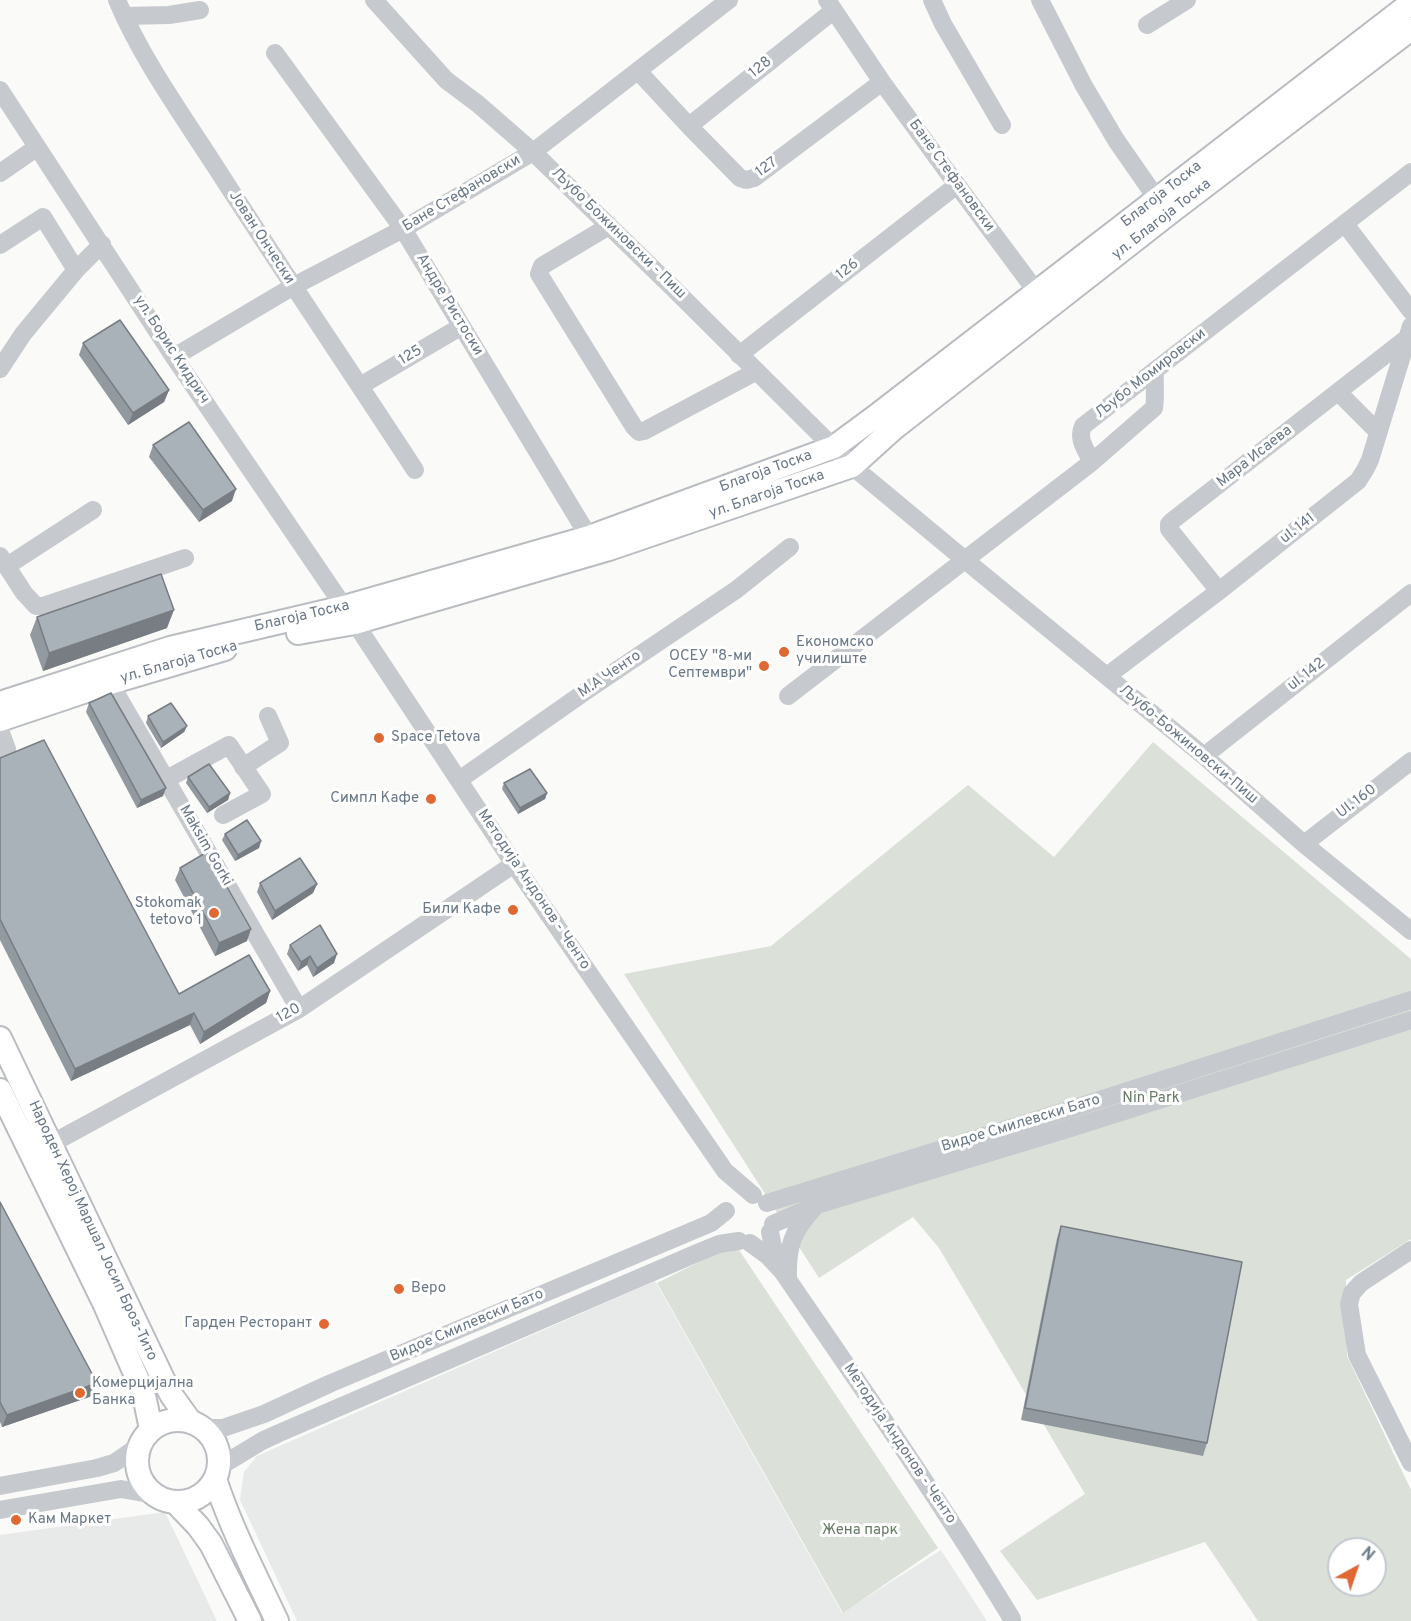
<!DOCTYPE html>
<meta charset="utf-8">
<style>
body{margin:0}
#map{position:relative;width:1411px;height:1621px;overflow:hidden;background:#fafaf8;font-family:Overpass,sans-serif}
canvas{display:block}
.north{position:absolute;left:1327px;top:1537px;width:60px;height:60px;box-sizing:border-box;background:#fff;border:2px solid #c3c9cf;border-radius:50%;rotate:40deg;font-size:16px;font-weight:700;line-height:24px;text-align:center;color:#6a7888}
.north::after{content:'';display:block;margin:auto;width:21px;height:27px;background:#df6833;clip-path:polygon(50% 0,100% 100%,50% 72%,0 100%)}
</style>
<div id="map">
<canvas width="1411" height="1621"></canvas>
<div class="north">N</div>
</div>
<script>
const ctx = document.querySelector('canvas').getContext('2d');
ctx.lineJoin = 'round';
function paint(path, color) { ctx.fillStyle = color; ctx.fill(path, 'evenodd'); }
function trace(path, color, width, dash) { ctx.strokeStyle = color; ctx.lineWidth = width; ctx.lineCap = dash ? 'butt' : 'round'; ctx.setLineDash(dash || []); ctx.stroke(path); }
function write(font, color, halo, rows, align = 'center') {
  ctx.font = font + ' Overpass,sans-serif'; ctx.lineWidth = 6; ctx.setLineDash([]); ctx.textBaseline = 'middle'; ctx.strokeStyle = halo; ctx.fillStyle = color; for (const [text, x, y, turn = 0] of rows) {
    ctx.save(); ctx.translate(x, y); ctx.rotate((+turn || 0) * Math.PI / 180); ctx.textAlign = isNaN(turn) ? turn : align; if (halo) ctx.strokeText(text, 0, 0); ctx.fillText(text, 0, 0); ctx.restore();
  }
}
const built = new Path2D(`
 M655,1281L842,1613L941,1550L987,1621H297L240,1500L244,1472L257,1456Z
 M165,1512L217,1621H0V1535Z`);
const green = new Path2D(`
 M1153,742L1411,959V1239L1346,1280L1347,1356L1411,1490V1621H1258L1205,1542L1037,1600L1000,1551L1085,1494L939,1248L913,1217L819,1278L624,974L771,946L968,785L1054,857ZM1339,1549H1375V1585H1339Z
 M735,1244L938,1548L843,1613L657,1283Z`);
const minor = new Path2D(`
 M117,0C141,58 183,116 217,169C282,270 349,369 415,470
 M374,0L446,80L478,104L533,152L676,291L852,466L965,560L1204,756L1304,844L1411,931
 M827,0L882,82L957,185L1036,291
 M932,0L943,24L1002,125
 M1040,0L1084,86L1116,140L1157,199
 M124,16L169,15L200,10
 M1147,25L1187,0
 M275,53L403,229L589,537
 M638,71L689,126L740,178L746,180L754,178L882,82
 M0,90L174,357L355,623L514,864L725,1171L753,1195
 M689,126L833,11
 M0,173L36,148
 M1345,224L1411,311
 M609,226L542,266L539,274L634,427L639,432L644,431L757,371
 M0,245L43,217L76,270
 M739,355L957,185
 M174,357L292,287L403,229L533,152L729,0
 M0,369L23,334L76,270L102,244
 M360,386L462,326
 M1338,392L1378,432
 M1092,462L1154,408C1156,399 1154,381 1155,370
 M0,556L24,593L36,606H43L185,558
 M7,566L93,510
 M1219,591L1169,529V524L1172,521L1407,338
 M1107,676L1219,591L1358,481L1365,470L1370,460L1411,326
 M110,683L299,1009
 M788,696L1092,462C1086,450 1077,439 1083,426L1411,172
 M0,730L7,749L0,753
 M1204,756L1411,593
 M243,767L280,743L268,716
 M167,779L229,745L262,794L223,815
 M459,780L589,689L736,590L790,547
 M1304,844L1411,761
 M51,1144L299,1009L514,864
 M767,1203L1065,1111L1411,1000
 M773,1224L817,1205L1068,1129L1411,1020
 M770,1232L774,1252L781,1267
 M750,1243L768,1256L782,1271C861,1386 940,1500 1012,1619
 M1411,1250L1361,1283L1352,1293L1349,1304L1357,1355L1411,1463
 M788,1279C787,1247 792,1231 814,1208
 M202,1428H223L264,1414L329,1384L711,1223L726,1211
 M219,1467L262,1441L277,1434L697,1253L719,1244L739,1241
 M0,1486L97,1468L114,1463L139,1446
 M0,1510L121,1489L155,1495`);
const major = new Path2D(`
 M298,633L355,623L609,549L852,466L893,429L1172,211L1411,29
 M0,703L170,648L344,607L589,537L834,447L876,416L1411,3
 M0,720L110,683L225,649
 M0,1038L164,1381L172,1396L190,1421
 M0,1090L105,1305L140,1385L145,1400L151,1429
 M137 1461a41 41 0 1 1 82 0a41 41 0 1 1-82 0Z
 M215,1479C231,1528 255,1574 277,1621
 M175,1502L198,1526L211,1544L250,1621`);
const wall = new Path2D(`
 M83,343L169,390L164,402L128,425L79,355Z
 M153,445L232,501L199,522L149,457Z
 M37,617L167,628L43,671L30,635Z
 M89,703L163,796L137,808L86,712Z
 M148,716L187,726L184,732L161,748L146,723Z
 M0,758L179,994L270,991L266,1003L200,1044L190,1025L71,1081L0,940Z
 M188,777L230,793L228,800L207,813L186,783Z
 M504,783L547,793L545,799L518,814L502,789Z
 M225,834L261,841L259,848L235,861L222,840Z
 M180,868L247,941L215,956L175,880Z
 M260,883L317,884L313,893L272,920L257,892Z
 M290,945L334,963L313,977L307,965L298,971L287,954Z
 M0,1202L92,1396L2,1427L0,1422Z
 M1061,1226L1207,1443L1203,1456L1021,1420L1057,1238Z`);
const shadedWall = new Path2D(`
 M169,390L164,402L128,425L133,413Z
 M236,489L232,501L199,522L203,510Z
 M174,610L167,628L43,671L49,653Z
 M187,726L184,732L161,748L163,742Z
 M166,788L163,796L137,808L141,800Z
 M230,793L228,800L207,813L209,807Z
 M547,793L545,799L518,814L520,808Z
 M261,841L259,848L235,861L238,855Z
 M317,884L313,893L272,920L275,911Z
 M251,929L247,941L215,956L219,943Z
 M337,954L334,963L313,977L317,968Z
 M310,956L307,965L298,971L301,962Z
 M270,991L266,1003L200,1044L204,1032Z
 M194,1013L190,1025L71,1081L75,1069Z
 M97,1383L92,1396L2,1427L7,1415Z`);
const building = new Path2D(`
 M120,320L169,390L133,413L83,343Z
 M189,422L236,489L203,510L153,445Z
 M161,574L174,610L49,653L37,617Z
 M111,693L166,788L141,800L89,703Z
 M171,703L187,726L163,742L148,716Z
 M44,740L179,994L249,955L270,991L204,1032L194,1013L75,1069L0,919V758Z
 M209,764L230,793L209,807L188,777Z
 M530,769L547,793L520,808L504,783Z
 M247,820L261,841L238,855L225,834Z
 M207,852L251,929L219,943L180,868Z
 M300,858L317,884L275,911L260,883Z
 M320,925L337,954L317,968L310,956L301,962L290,945Z
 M0,1202L97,1383L7,1415L0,1402Z
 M1061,1226L1242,1262L1207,1443L1025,1408Z`);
const markers = [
 [784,652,6,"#df6833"],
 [764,666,6,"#df6833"],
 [379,738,6,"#df6833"],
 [431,799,6,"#df6833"],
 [513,910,6,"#df6833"],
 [214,913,6,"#df6833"],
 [399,1289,6,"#df6833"],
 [324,1324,6,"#df6833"],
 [80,1393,6,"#df6833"],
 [16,1520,6,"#df6833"]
];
const streetNames = [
 ["128",761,68,-39],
 ["127",767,168,-36],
 ["Бане Стефановски",951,176,54],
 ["Бане Стефановски",462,194,-31],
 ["Благоја Тоска",1162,195,-38],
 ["ул. Благоја Тоска",1162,220,-38],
 ["Љубо Божиновски - Пиш",618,234,44],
 ["Јован Ончески",261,238,57],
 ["126",848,270,-38],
 ["Андре Ристоски",449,305,59],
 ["ул. Борис Кидрич",171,350,57],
 ["125",411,356,-31],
 ["Љубо Момировски",1151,374,-38],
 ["Мара Исаева",1255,457,-38],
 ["Благоја Тоска",766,472,-20],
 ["ул. Благоја Тоска",767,495,-19],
 ["ul. 141",1298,529,-38],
 ["Благоја Тоска",302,617,-13],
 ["ул. Благоја Тоска",179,663,-16],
 ["М.А Ченто",610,675,-34],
 ["ul. 142",1307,675,-38],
 ["Љубо-Божиновски-Пиш",1188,745,40],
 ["Ul. 160",1357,802,-37],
 ["Maksim Gorki",205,846,60],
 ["Методија Андонов - Ченто",533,890,56],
 ["120",289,1014,-29],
 ["Видое Смилевски Бато",1021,1124,-17],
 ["Народен Херој Маршал Јосип Броз-Тито",92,1231,65],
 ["Видое Смилевски Бато",467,1326,-23],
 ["Методија Андонов - Ченто",899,1444,56]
];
const poiNames = [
 ["Економско",796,643],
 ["училиште",796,660],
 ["ОСЕУ \"8-ми",752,657,"right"],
 ["Септември\"",752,674,"right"],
 ["Space Tetova",391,738],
 ["Симпл Кафе",419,799,"right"],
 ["Stokomak",202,904,"right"],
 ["tetovo 1",202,921,"right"],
 ["Били Кафе",501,910,"right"],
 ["Веро",411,1289],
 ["Гарден Ресторант",312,1324,"right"],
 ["Комерцијална",92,1384],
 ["Банка",92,1401],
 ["Кам Маркет",28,1520]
];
const parkNames = [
 ["Nin Park",1151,1099],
 ["Жена парк",860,1531]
];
paint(built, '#e8e9e9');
paint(green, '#dbe1d9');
trace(major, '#b9bdc1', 26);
trace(minor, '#c6c9cd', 18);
trace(major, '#fff', 22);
paint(wall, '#92999f');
paint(shadedWall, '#777d82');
paint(building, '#aab2b9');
trace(building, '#777d82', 1.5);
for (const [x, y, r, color] of markers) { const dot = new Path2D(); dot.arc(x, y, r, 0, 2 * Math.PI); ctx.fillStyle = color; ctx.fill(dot); trace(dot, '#fff', 2); }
write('15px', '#6a7888', '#fff', streetNames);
write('15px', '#6a7888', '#fff', poiNames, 'left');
write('15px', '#667a65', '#fff', parkNames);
</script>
